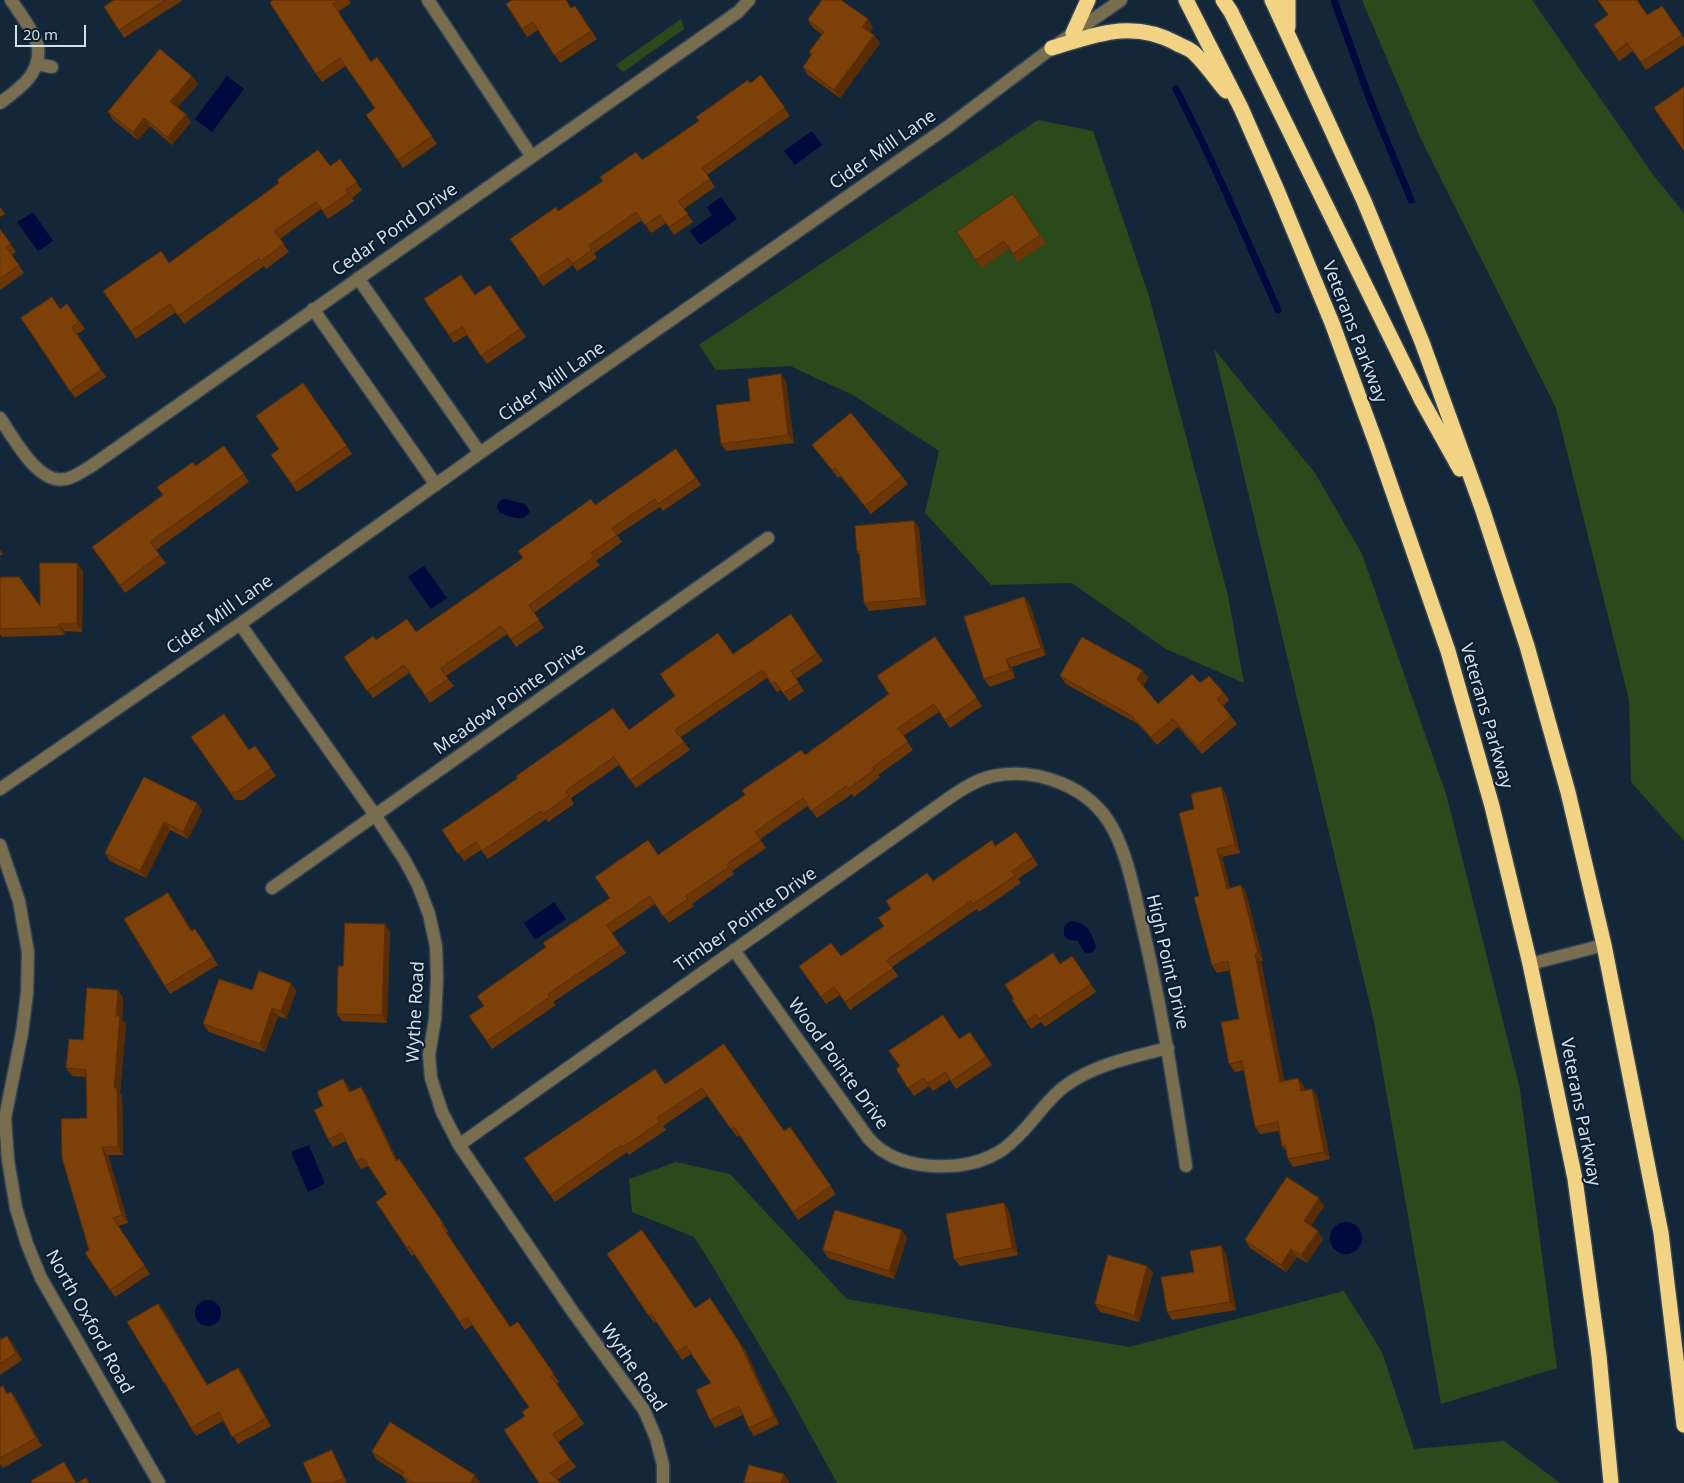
<!DOCTYPE html>
<style>
body{margin:0}
#map{position:relative;width:1684px;height:1483px;overflow:hidden;background:#142738;font-family:"Noto Sans",sans-serif}
canvas{display:block}
.scale{position:absolute;left:15px;top:25px;width:71px;height:22px;box-sizing:border-box;border:2px solid #d2deea;border-top:0;padding-left:6px;font-size:15px;line-height:18px;white-space:nowrap;color:#d2deea;-webkit-text-stroke:4px #0a1d2e;paint-order:stroke}
</style>
<div id="map">
<canvas width="1684" height="1483"></canvas>
<div class="scale">20 m</div>
</div>
<script>
const ctx = document.querySelector('canvas').getContext('2d');
ctx.lineJoin = 'round';
function paint(path, color) { ctx.fillStyle = color; ctx.fill(path, 'evenodd'); }
function trace(path, color, width, dash) { ctx.strokeStyle = color; ctx.lineWidth = width; ctx.lineCap = dash ? 'butt' : 'round'; ctx.setLineDash(dash || []); ctx.stroke(path); }
function write(font, color, halo, rows, align = 'center') {
  ctx.font = font + ' "Noto Sans",sans-serif'; ctx.lineWidth = 4; ctx.setLineDash([]); ctx.textBaseline = 'middle'; ctx.strokeStyle = halo; ctx.fillStyle = color; for (const [text, x, y, turn = 0] of rows) {
    ctx.save(); ctx.translate(x, y); ctx.rotate((+turn || 0) * Math.PI / 180); ctx.textAlign = isNaN(turn) ? turn : align; if (halo) ctx.strokeText(text, 0, 0); ctx.fillText(text, 0, 0); ctx.restore();
  }
}
const green = new Path2D(`
 M1362,0H1532L1654,176L1684,213V841L1631,782L1629,700L1556,408L1421,139Z
 M681,19L684,29L623,72L616,65Z
 M1038,120L1093,131L1149,296L1228,596L1244,683L1166,649L1072,583L991,585L925,513L939,451L855,396L790,366L716,370L699,345Z
 M1214,349L1315,473L1362,554L1446,794L1520,1090L1557,1368L1441,1404L1374,1022Z
 M676,1162L730,1174L847,1299L1129,1347L1344,1291L1382,1352L1414,1449L1504,1441L1560,1483H837L786,1390L715,1270L694,1237L632,1212L629,1179Z`);
const water = new Path2D(`
 M227,76L244,89L212,132L195,119Z
 M812,131L822,145L795,165L784,151Z
 M721,197L737,219L700,245L690,231L712,215L707,207Z
 M33,212L53,241L38,251L17,222Z
 M505,499L525,504L530,511C524,524 510,516 500,513L497,506L501,500Z
 M424,566L447,598L431,609L408,577Z
 M554,902L566,919L535,940L524,923Z
 M1070,921C1086,921 1092,933 1096,947C1093,953 1090,954 1084,952L1078,941L1069,940L1064,936V927Z
 M309,1145L325,1184L308,1192L291,1152Z
 M1330 1238a16 16 0 1 1 32 0a16 16 0 1 1-32 0Z
 M195 1313a13 13 0 1 1 26 0a13 13 0 1 1-26 0Z`);
const stream = new Path2D(`
 M1334,0L1370,100L1411,200
 M1176,89C1213,161 1245,235 1278,310`);
const minor = new Path2D(`
 M428,0L532,157
 M37,64L52,67
 M0,103C19,89 41,74 38,48C36,34 19,12 11,0
 M358,278L480,453
 M313,309L436,485
 M0,418C13,437 38,485 65,479C74,478 82,471 90,467L738,12L749,0
 M240,624L375,815L404,859L418,885L429,914L436,946L437,978L435,1019L429,1055L431,1078L442,1112L459,1145L573,1312L644,1410L656,1438L663,1465V1483
 M0,789L240,624L480,453L946,128L1052,48L1121,0
 M0,845L19,901L28,952L27,993L22,1033L5,1118L8,1160L16,1208L27,1244L41,1278L159,1483
 M272,888L768,538
 M734,950L869,1139C873,1143 878,1148 883,1151C913,1171 966,1171 997,1153C1003,1150 1010,1144 1015,1139C1033,1123 1045,1101 1065,1086C1095,1064 1133,1057 1168,1048
 M1530,964L1604,945
 M459,1145L952,796C964,788 978,779 993,776C1038,767 1091,787 1113,829C1127,855 1133,887 1140,916C1160,998 1173,1082 1186,1166`);
const highway = new Path2D(`
 M1186,0L1241,108L1277,190L1332,323L1377,446L1448,651L1492,806L1530,964L1575,1179L1599,1356L1611,1483
 M1223,0L1231,12L1421,399L1460,469
 M1272,0L1364,201L1422,342L1482,508L1527,646L1568,792L1604,945L1661,1233L1684,1425
 M1288,0V27
 M1073,33L1088,0
 M1052,48C1095,35 1132,19 1176,43C1181,46 1188,48 1193,52C1205,63 1215,78 1226,91`);
const wall = new Path2D(`
 M114,0H183L124,38L119,30Z
 M273,0H349L351,3L338,12L371,62L377,57L437,144L403,168L366,115L375,108L346,66L322,82L316,74Z
 M513,0L571,8L575,6L597,39L560,63L538,30L527,37L522,29Z
 M1662,6L1684,38V45L1646,70L1633,51L1619,61L1594,25L1608,15H1647Z
 M808,20L873,27L870,32L874,35L880,43L840,98L808,75L803,67L811,56L809,52L822,34L813,28Z
 M761,75L790,116L707,175L715,187L684,209L693,222L674,235L666,223L651,233L642,220L594,253L597,258L577,271L573,265L543,286L510,239L558,211L642,160L699,121Z
 M192,76L198,84L177,108L191,122L172,145L150,126L138,140L113,120L108,112Z
 M340,159L362,190L352,198L354,201L328,219L321,209L280,239L289,252L266,269L264,266L184,324L176,312L136,339L103,291L169,263L330,166Z
 M1013,194L1046,243L1018,262L1009,249L981,268L957,232Z
 M0,207L5,214L0,217Z
 M0,229L16,252L12,255L24,273L0,290Z
 M490,285L526,337L487,364L467,335L454,343L424,299L475,295Z
 M67,304L85,329L77,334L106,377L75,398L21,318L60,309Z
 M786,382L794,443L726,451L721,444L750,401Z
 M303,383L352,454L297,492L271,455L279,449Z
 M812,445L902,476L908,484L871,514L840,476L838,478Z
 M224,446L249,482L156,550L166,563L125,593L92,547L163,495L195,466Z
 M676,449L701,485L663,511L660,507L617,535L622,542L596,561L600,565L534,613L544,628L516,647L507,634L446,676L454,686L430,703L409,673L373,698L344,657L376,640L416,632L523,558L595,505Z
 M914,521L919,528L926,605L869,611L864,603L860,555L857,552Z
 M0,550L3,554L0,556Z
 M83,571L82,632L65,631L64,635L2,637L0,634V577L40,606Z
 M1024,597L1030,605L1046,655L1012,667L1015,678L990,687L984,679Z
 M791,614L823,661L796,679L804,691L789,701L781,690L777,692L767,678L681,737L690,750L636,788L619,765L571,798L574,804L548,822L546,819L488,859L481,850L464,861L442,830L629,730L733,654Z
 M935,637L982,706L950,728L939,712L903,736L913,750L878,775L880,777L854,797L852,794L817,818L808,806L760,839L766,848L732,871L734,874L692,904L694,906L669,923L655,904L612,933L626,953L553,1002L556,1005L492,1049L469,1016L484,1006L546,947L610,898L658,855L805,755L889,694Z
 M1142,670L1148,678L1143,686L1158,704L1200,683L1224,693L1229,700L1223,706L1237,724L1202,754L1178,727L1157,745L1138,724L1066,684L1060,676Z
 M191,737L249,750L255,746L276,776L243,800H235Z
 M1221,787L1226,795L1240,853L1222,857L1230,888L1241,885L1246,893L1263,961H1261L1284,1081L1304,1086L1305,1090L1312,1089L1317,1096L1330,1159L1293,1167L1288,1159L1287,1152L1282,1146L1279,1131L1260,1134L1255,1127L1244,1070L1235,1072L1229,1064L1239,1019L1230,970L1217,973L1212,965L1199,896Z
 M197,803L202,811L188,839L170,830L146,878L110,861L105,853Z
 M1016,832L1038,865L1018,879L1021,883L979,912L977,909L892,967L898,976L850,1010L840,995L826,1004L799,966L841,956L884,926L933,881L995,846Z
 M168,893L192,931L195,929L218,965L170,994L165,986Z
 M385,924L390,932L387,1023L342,1021L337,1014L343,966Z
 M1072,956L1096,992L1045,1027L1041,1022L1031,1029L1012,1000L1060,964Z
 M291,983L296,991L286,1019L278,1016L265,1052L209,1032L203,1024L252,990Z
 M118,990L123,998L122,1019L126,1024L120,1093L122,1096L123,1155H108L128,1223L118,1226L150,1274L115,1297L85,1253L89,1250L86,1077L72,1076L66,1068L83,1040Z
 M970,1032L992,1065L956,1089L950,1080L933,1091L929,1086L914,1096L896,1069L959,1039Z
 M724,1044L784,1131L790,1127L836,1194L798,1220L740,1135L737,1137L708,1095L663,1126L666,1130L629,1155L627,1152L555,1202L524,1158L666,1084Z
 M349,1087L351,1092L366,1095L397,1160L399,1159L448,1231L446,1233L510,1327L518,1322L559,1382L557,1384L584,1424L558,1442L576,1467L557,1480L539,1483L525,1416L529,1407L472,1325L465,1330L414,1254L412,1256L376,1202L387,1194L368,1166L361,1169L356,1161L346,1141L333,1147L328,1139L323,1106Z
 M1004,1203L1009,1211L1018,1255L960,1266L954,1259Z
 M1324,1206L1311,1226L1318,1231L1323,1239L1307,1263L1297,1257L1286,1272L1250,1248L1245,1240Z
 M902,1230L907,1238L894,1279L828,1258L823,1250Z
 M1221,1246L1226,1254L1236,1310L1172,1320L1167,1312L1194,1272Z
 M607,1254L695,1308L745,1350L779,1424L754,1436L749,1428L743,1415L715,1428L710,1420L711,1383L691,1354L682,1360L656,1322L654,1323Z
 M1147,1266L1153,1273L1139,1322L1100,1312L1095,1304Z
 M164,1311L207,1385L238,1368L243,1375L271,1426L238,1444L223,1421L196,1436L191,1428L170,1391L164,1383Z
 M7,1336L13,1344L22,1360L0,1375V1337L1,1339Z
 M0,1388L8,1393L11,1392L16,1399L42,1446L3,1468L0,1464Z
 M372,1452L475,1475L480,1483H407L402,1476L377,1460Z
 M334,1454L347,1482L344,1483H312Z`);
const shadedWall = new Path2D(`
 M868,19L873,27L868,34L862,27Z
 M874,35L880,43L840,98L834,90Z
 M192,76L198,84L176,109L170,102Z
 M186,114L191,122L172,145L167,137Z
 M144,118L150,126L138,140L133,132Z
 M781,374L786,382L794,443L788,435Z
 M914,521L919,528L926,605L921,598Z
 M77,563L83,571L82,632L77,624Z
 M1024,597L1030,605L1046,655L1041,648Z
 M59,624L65,631L64,635L59,627Z
 M1006,659L1012,667L1015,678L1010,670Z
 M1142,670L1148,678L1143,687L1137,679Z
 M1221,787L1226,795L1240,853L1235,845Z
 M197,803L202,811L188,839L183,832Z
 M164,822L170,830L146,878L140,871Z
 M1217,849L1222,857L1232,897L1227,889Z
 M1241,885L1246,893L1263,961L1258,953Z
 M168,893L173,900L197,939L191,931Z
 M385,924L390,932L387,1023L382,1015Z
 M195,929L201,937L218,965L213,957Z
 M1255,954L1261,961L1286,1090L1280,1082Z
 M291,983L296,991L286,1019L281,1011Z
 M118,990L123,998L122,1019L126,1024L120,1093L122,1096L123,1155L118,1147L114,1088L116,1016Z
 M272,1008L278,1016L265,1052L260,1044Z
 M1298,1078L1304,1086L1306,1099L1301,1091Z
 M343,1079L349,1087L355,1100L349,1092Z
 M361,1087L366,1095L401,1169L396,1161Z
 M1312,1089L1317,1096L1330,1159L1324,1152Z
 M102,1147L108,1155L128,1223L122,1215Z
 M1319,1198L1324,1206L1309,1229L1304,1221Z
 M1004,1203L1009,1211L1018,1255L1012,1248Z
 M902,1230L907,1238L894,1279L889,1271Z
 M1318,1231L1323,1239L1307,1263L1301,1255Z
 M1221,1246L1226,1254L1236,1310L1230,1302Z
 M1291,1249L1297,1257L1286,1272L1281,1265Z
 M1147,1266L1153,1273L1139,1322L1134,1315Z
 M710,1298L745,1350L779,1424L774,1416Z
 M158,1304L164,1311L212,1393L207,1385Z
 M7,1336L13,1344L22,1360L16,1353Z
 M238,1368L243,1375L271,1426L266,1418Z
 M11,1392L16,1399L42,1446L36,1438Z
 M332,1450L334,1454L347,1482L344,1478Z
 M784,1474L789,1482V1483H781Z
 M475,1475L480,1483H470Z`);
const building = new Path2D(`
 M114,0H166L119,30L104,7Z
 M273,0H338L333,4L371,62L377,57L432,136L398,160L366,115L375,108L340,58L316,74L270,3Z
 M513,0H566L571,8L575,6L591,31L554,55L533,22L522,29L506,4Z
 M822,0H841L868,19L862,27L874,35L834,90L803,67L812,54L809,52L824,32L808,20Z
 M1598,0H1637L1647,15L1662,6L1682,35L1641,62L1627,43L1614,53L1594,25L1608,15Z
 M160,49L192,76L170,102L186,114L167,137L144,118L133,132L108,112Z
 M761,75L785,108L702,168L710,179L678,201L688,214L669,227L660,215L645,225L636,212L589,245L592,250L572,264L568,258L538,278L510,239L556,207L558,211L603,181L600,177L636,152L642,160L699,121L696,117L748,80L750,83Z
 M1684,87V151L1654,108Z
 M318,150L330,166L340,159L357,182L346,190L348,193L323,211L316,202L274,231L284,244L261,261L259,258L178,316L170,304L131,331L103,291L161,251L169,263L279,183L277,180Z
 M1013,194L1040,235L1013,254L1004,241L976,260L957,232Z
 M0,229L11,244L6,247L19,265L0,279Z
 M461,275L475,295L490,285L520,329L481,356L462,327L449,335L424,299Z
 M52,297L60,309L67,304L79,322L72,327L101,370L70,391L21,318Z
 M781,374L788,435L721,444L716,405L750,401L748,379Z
 M303,383L347,446L292,484L271,455L279,449L256,416Z
 M851,413L902,476L865,506L835,468L832,470L812,445Z
 M224,446L244,474L150,542L160,555L120,585L92,547L163,495L157,487L193,462L195,466Z
 M676,449L696,478L658,504L655,499L612,528L617,535L591,553L594,557L529,605L539,620L511,639L501,626L441,668L448,679L425,695L404,665L367,691L344,657L373,636L376,640L407,619L416,632L523,558L518,551L591,499L595,505Z
 M914,521L921,598L864,603L859,551L857,552L855,526Z
 M40,563H77V624H59V627L0,629V577H19L40,606Z
 M1024,597L1041,648L1006,659L1010,670L984,679L964,617Z
 M791,614L817,653L791,671L799,683L783,693L775,682L772,684L762,670L675,730L684,742L630,780L614,757L565,791L569,796L543,814L541,811L482,851L476,842L458,854L442,830L518,778L516,776L613,708L629,730L675,696L660,674L718,633L733,654Z
 M935,637L977,698L945,720L934,704L898,728L908,742L873,767L874,770L848,789L846,786L811,811L803,798L755,832L761,840L727,864L729,867L686,896L688,899L663,916L650,896L607,925L620,945L548,994L550,997L487,1041L469,1016L484,1006L477,996L546,947L543,943L610,898L595,877L648,840L658,855L745,795L742,790L801,750L805,755L889,694L877,676Z
 M1082,637L1142,670L1137,679L1158,704L1192,674L1200,683L1209,676L1224,693L1217,699L1231,716L1197,746L1173,719L1151,737L1132,716L1060,676Z
 M224,714L249,750L255,746L271,768L237,792H230L191,737Z
 M144,777L197,803L183,832L164,822L140,871L105,853Z
 M1221,787L1235,845L1217,849L1227,889L1241,885L1258,953L1255,954L1280,1082L1298,1078L1301,1091L1312,1089L1324,1152L1288,1159L1285,1145L1282,1146L1278,1122L1255,1127L1242,1061L1229,1064L1221,1022L1239,1019L1228,961L1212,965L1194,897L1199,896L1179,813L1194,809L1191,794Z
 M1016,832L1033,857L1012,871L1015,876L973,904L971,901L887,960L893,968L845,1002L834,987L821,997L799,966L831,943L841,956L884,926L878,918L891,909L886,901L927,873L933,881L992,840L995,846Z
 M168,893L191,931L195,929L213,957L165,986L124,919Z
 M345,923L385,924L382,1015L337,1014L338,966H343Z
 M1053,953L1060,964L1072,956L1091,984L1039,1019L1036,1014L1026,1021L1012,1000L1014,999L1005,985Z
 M259,971L291,983L281,1011L272,1008L260,1044L203,1024L219,979L252,990Z
 M87,988L118,990L116,1016H120L114,1088H117L118,1147H102L122,1215L113,1218L145,1266L110,1290L85,1253L89,1250L62,1158L61,1119L87,1118L86,1070L66,1068L69,1039L83,1040Z
 M943,1015L959,1039L970,1032L986,1057L951,1081L945,1072L928,1084L924,1078L908,1088L896,1069L900,1066L889,1051Z
 M724,1044L784,1131L790,1127L831,1186L793,1212L734,1127L731,1129L702,1088L657,1118L660,1122L623,1147L621,1145L550,1195L524,1158L655,1069L665,1084Z
 M343,1079L349,1092L361,1087L396,1161L399,1159L443,1223L441,1225L510,1327L518,1322L554,1374L551,1376L579,1416L553,1434L570,1460L550,1473L561,1483H539L504,1430L525,1416L522,1412L529,1407L467,1317L460,1322L409,1246L407,1248L376,1202L387,1194L363,1158L356,1161L342,1133L328,1139L314,1110L323,1106L317,1092Z
 M1287,1177L1319,1198L1304,1221L1318,1231L1301,1255L1291,1249L1281,1265L1245,1240Z
 M1004,1203L1012,1248L954,1259L946,1214Z
 M835,1210L902,1230L889,1271L823,1250Z
 M642,1230L695,1308L710,1298L739,1342L774,1416L749,1428L739,1406L710,1420L696,1390L711,1383L686,1346L677,1352L651,1314L649,1316L607,1254Z
 M1221,1246L1230,1302L1167,1312L1161,1277L1194,1272L1190,1251Z
 M1108,1255L1147,1266L1134,1315L1095,1304Z
 M158,1304L207,1385L238,1368L266,1418L232,1437L219,1412L191,1428L165,1383H164L127,1322Z
 M7,1336L16,1353L0,1364V1339V1340Z
 M3,1386L7,1394L11,1392L36,1438L0,1458V1388Z
 M390,1422L475,1475L470,1483H414L402,1476L404,1472L372,1452Z
 M332,1450L344,1478L332,1483H312L303,1463Z
 M64,1462L76,1483H32L31,1481Z
 M749,1465L784,1474L781,1483H744Z
 M86,1478L89,1483H77Z`);
const streetNames = [
 ["Cider Mill Lane",883,150,-35],
 ["Cedar Pond Drive",395,230,-35],
 ["Veterans Parkway",1354,332,69],
 ["Cider Mill Lane",552,382,-35],
 ["Cider Mill Lane",220,615,-35],
 ["Meadow Pointe Drive",510,699,-35],
 ["Veterans Parkway",1486,716,74],
 ["Timber Pointe Drive",746,920,-35],
 ["High Point Drive",1167,962,77],
 ["Wythe Road",416,1012,-87],
 ["Wood Pointe Drive",838,1064,54],
 ["Veterans Parkway",1580,1112,79],
 ["North Oxford Road",89,1322,61],
 ["Wythe Road",633,1368,56]
];
paint(green, '#2a4a1b');
paint(water, '#00083e');
trace(stream, '#00083e', 7);
trace(minor, '#324454', 15);
trace(highway, '#324454', 18);
trace(minor, '#796d4f', 12);
trace(highway, '#f2d283', 15);
paint(wall, '#6c3708');
paint(shadedWall, '#582d06');
paint(building, '#7d4009');
trace(building, '#582d06', 1);
write('18px', '#d2deea', '#0a1d2e', streetNames);
</script>
